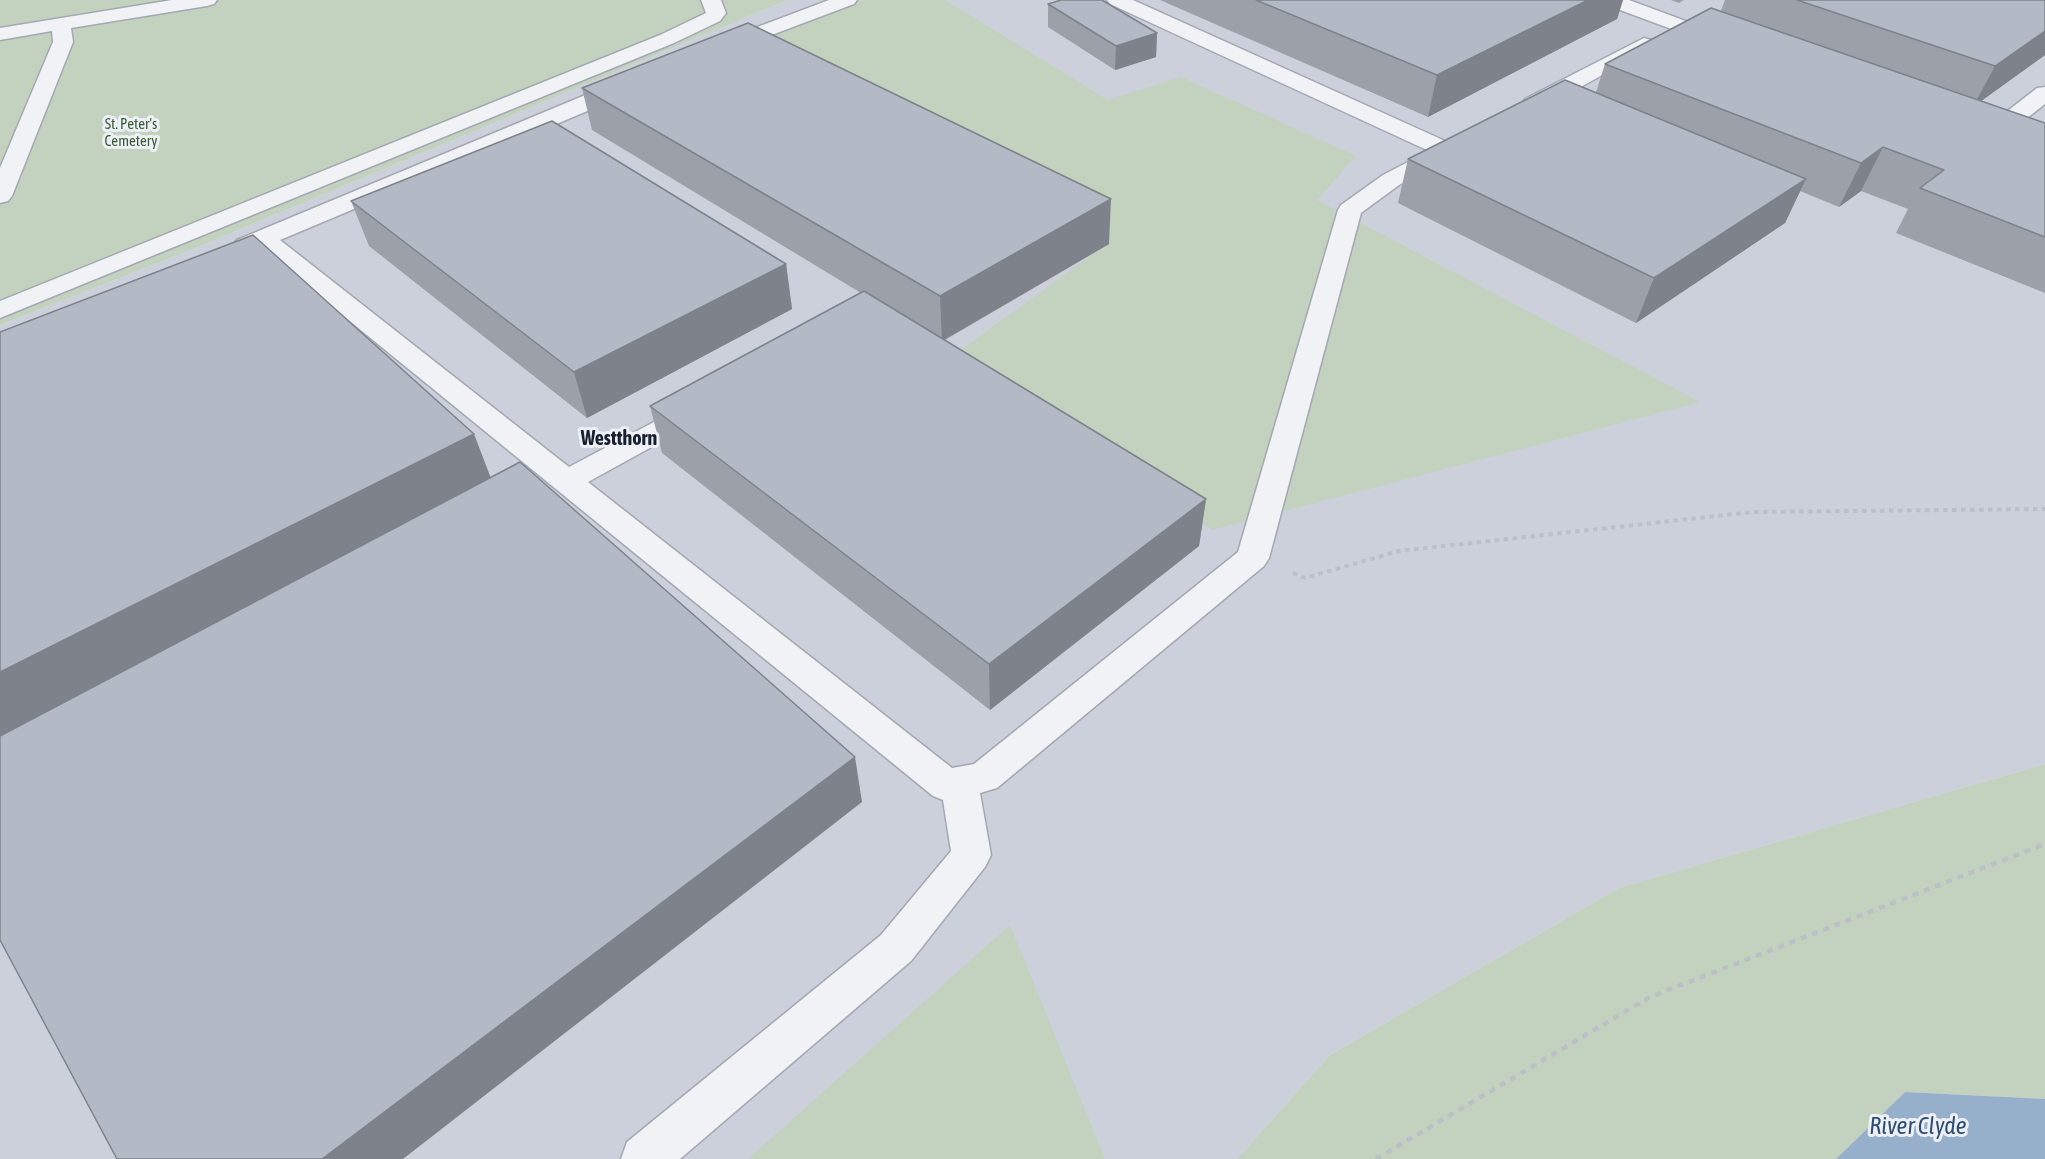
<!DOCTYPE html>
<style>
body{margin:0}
canvas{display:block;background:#dee1e8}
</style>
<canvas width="2045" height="1159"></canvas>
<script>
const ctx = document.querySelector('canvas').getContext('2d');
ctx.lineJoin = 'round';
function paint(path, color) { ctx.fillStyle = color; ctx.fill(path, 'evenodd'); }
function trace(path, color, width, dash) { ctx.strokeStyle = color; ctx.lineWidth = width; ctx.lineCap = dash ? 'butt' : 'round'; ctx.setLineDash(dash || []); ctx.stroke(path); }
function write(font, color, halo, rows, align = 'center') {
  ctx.font = font + ' "Asap Condensed",sans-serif'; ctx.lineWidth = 6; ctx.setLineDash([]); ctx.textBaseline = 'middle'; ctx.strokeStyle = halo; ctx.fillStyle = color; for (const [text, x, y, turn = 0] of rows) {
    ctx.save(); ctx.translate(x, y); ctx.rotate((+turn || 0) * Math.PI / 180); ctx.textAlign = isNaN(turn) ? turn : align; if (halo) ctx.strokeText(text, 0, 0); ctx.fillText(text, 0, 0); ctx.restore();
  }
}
const built = new Path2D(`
 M787,0H2045V764L1619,888L1330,1055L1237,1159H0V325L188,251Z`);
const green = new Path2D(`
 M0,0H787L188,251L0,325Z
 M862,0H945L1108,100L1181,77L1356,156L1317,200L1700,402L1212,530L951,357L1108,243L753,40Z
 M2045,764V1099L1905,1092L1836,1159H1237L1330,1055L1619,888Z
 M1010,925L1105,1159H748Z`);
const water = new Path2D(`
 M1905,1092L2045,1099V1159H1836Z`);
const pathFar1 = new Path2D(`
 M1293,573L1305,578L1399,551L1753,512L2045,509`);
const path = new Path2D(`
 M1376,1159L1650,997L2045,844`);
const minor = new Path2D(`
 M172,0H217L214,4L207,6L71,28L73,42L12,196L8,201L0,203V168L53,42L52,31L0,40V28Z
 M701,0H721L726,13L720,21L674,43L0,318V301L660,35L706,13Z
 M829,0H857L854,4L729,51H715L712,47L715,43Z
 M1107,0H1133L1454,145L1457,150L1453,156L1399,185L1361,213L1269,558L1264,566L997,788L980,793L991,855L985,867L911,961L680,1159H621L627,1142L881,935L951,851L943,800L933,796L260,248L246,253L237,250L233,245L237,240L619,81L627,80L635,81L638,86L635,91L280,240L569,467L686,405L696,402L706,405L710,411L706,417L588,482L952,768L974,764L1238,552L1338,210L1341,205L1383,175L1429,151L1110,4Z
 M1601,0H1629L1726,36L1729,40L1726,44H1712L1604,4Z
 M1644,38L1651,40L1654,44L1651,48L1541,109L1533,111L1525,109L1522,104L1525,99Z
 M2045,87V104L1994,144L1986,146L1978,144L1975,139L1978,134L2037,88Z`);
const wall = new Path2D(`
 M1160,0H1623L1617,19L1428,117Z
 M1671,0H1684L1679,3Z
 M1725,0H2045V55L1981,101L2045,123V293L1896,233L1908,209L1861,191L1839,207L1800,191L1785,223L1636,323L1398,203L1408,159L1596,92L1605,64L1721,11Z
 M1048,4L1157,33L1156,57L1115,70L1048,27Z
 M582,88L1109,244L945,340L1206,499L1199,546L990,710L662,453L650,406L861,293L592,130Z
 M351,201L786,264L792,309L587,418L369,246Z`);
const shadedWall = new Path2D(`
 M1588,0H1623L1617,19L1428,117L1437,75Z
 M2045,31V55L1973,107L1995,66Z
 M1157,33L1156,57L1115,70L1116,46Z
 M1883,147L1861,191L1839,207L1861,163Z
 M1806,179L1785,223L1636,323L1654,278Z
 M1111,199L1109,244L942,341L940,296Z
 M786,264L792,309L587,418L574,372Z
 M474,434L492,481L0,739V672Z
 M1206,499L1199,546L990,710L989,664Z
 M855,757L862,802L403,1159H322Z`);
const building = new Path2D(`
 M1061,0H1102L1157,33L1116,46L1048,4Z
 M1256,0H1588L1437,75Z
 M1797,0H2045V31L1995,66Z
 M1711,8L2045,123V237L1920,188L1944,170L1883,147L1861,163L1605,64Z
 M748,23L1111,199L940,296L582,88Z
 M1565,80L1806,179L1654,278L1408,159Z
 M552,121L786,264L574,372L351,201Z
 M253,235L474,434L0,672V332Z
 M864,291L1206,499L989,664L650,406Z
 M520,462L855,757L322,1159H117L0,940V736Z`);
const farParknames = [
 ["St. Peter's",131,124],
 ["Cemetery",131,141]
];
const neighbourhoodNames = [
 ["Westthorn",619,439]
];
const nearWaternames = [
 ["River Clyde",1918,1126]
];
paint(built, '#cbd0da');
paint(green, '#c3d2be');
paint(water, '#96afca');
trace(minor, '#a3a8b2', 3);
trace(pathFar1, '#bbbfc7', 4, [4.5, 4.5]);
trace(path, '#bbbfc7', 4.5, [6, 6]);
paint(minor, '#f0f2f6');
paint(wall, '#9ba0a9');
paint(shadedWall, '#7e828a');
paint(building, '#b4bac5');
trace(building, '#7e828a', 1.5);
write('15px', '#3a5c33', '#edf0f6', farParknames);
write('bold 20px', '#182030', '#edf0f6', neighbourhoodNames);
write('italic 24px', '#2e4d75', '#edf0f6', nearWaternames);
</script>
